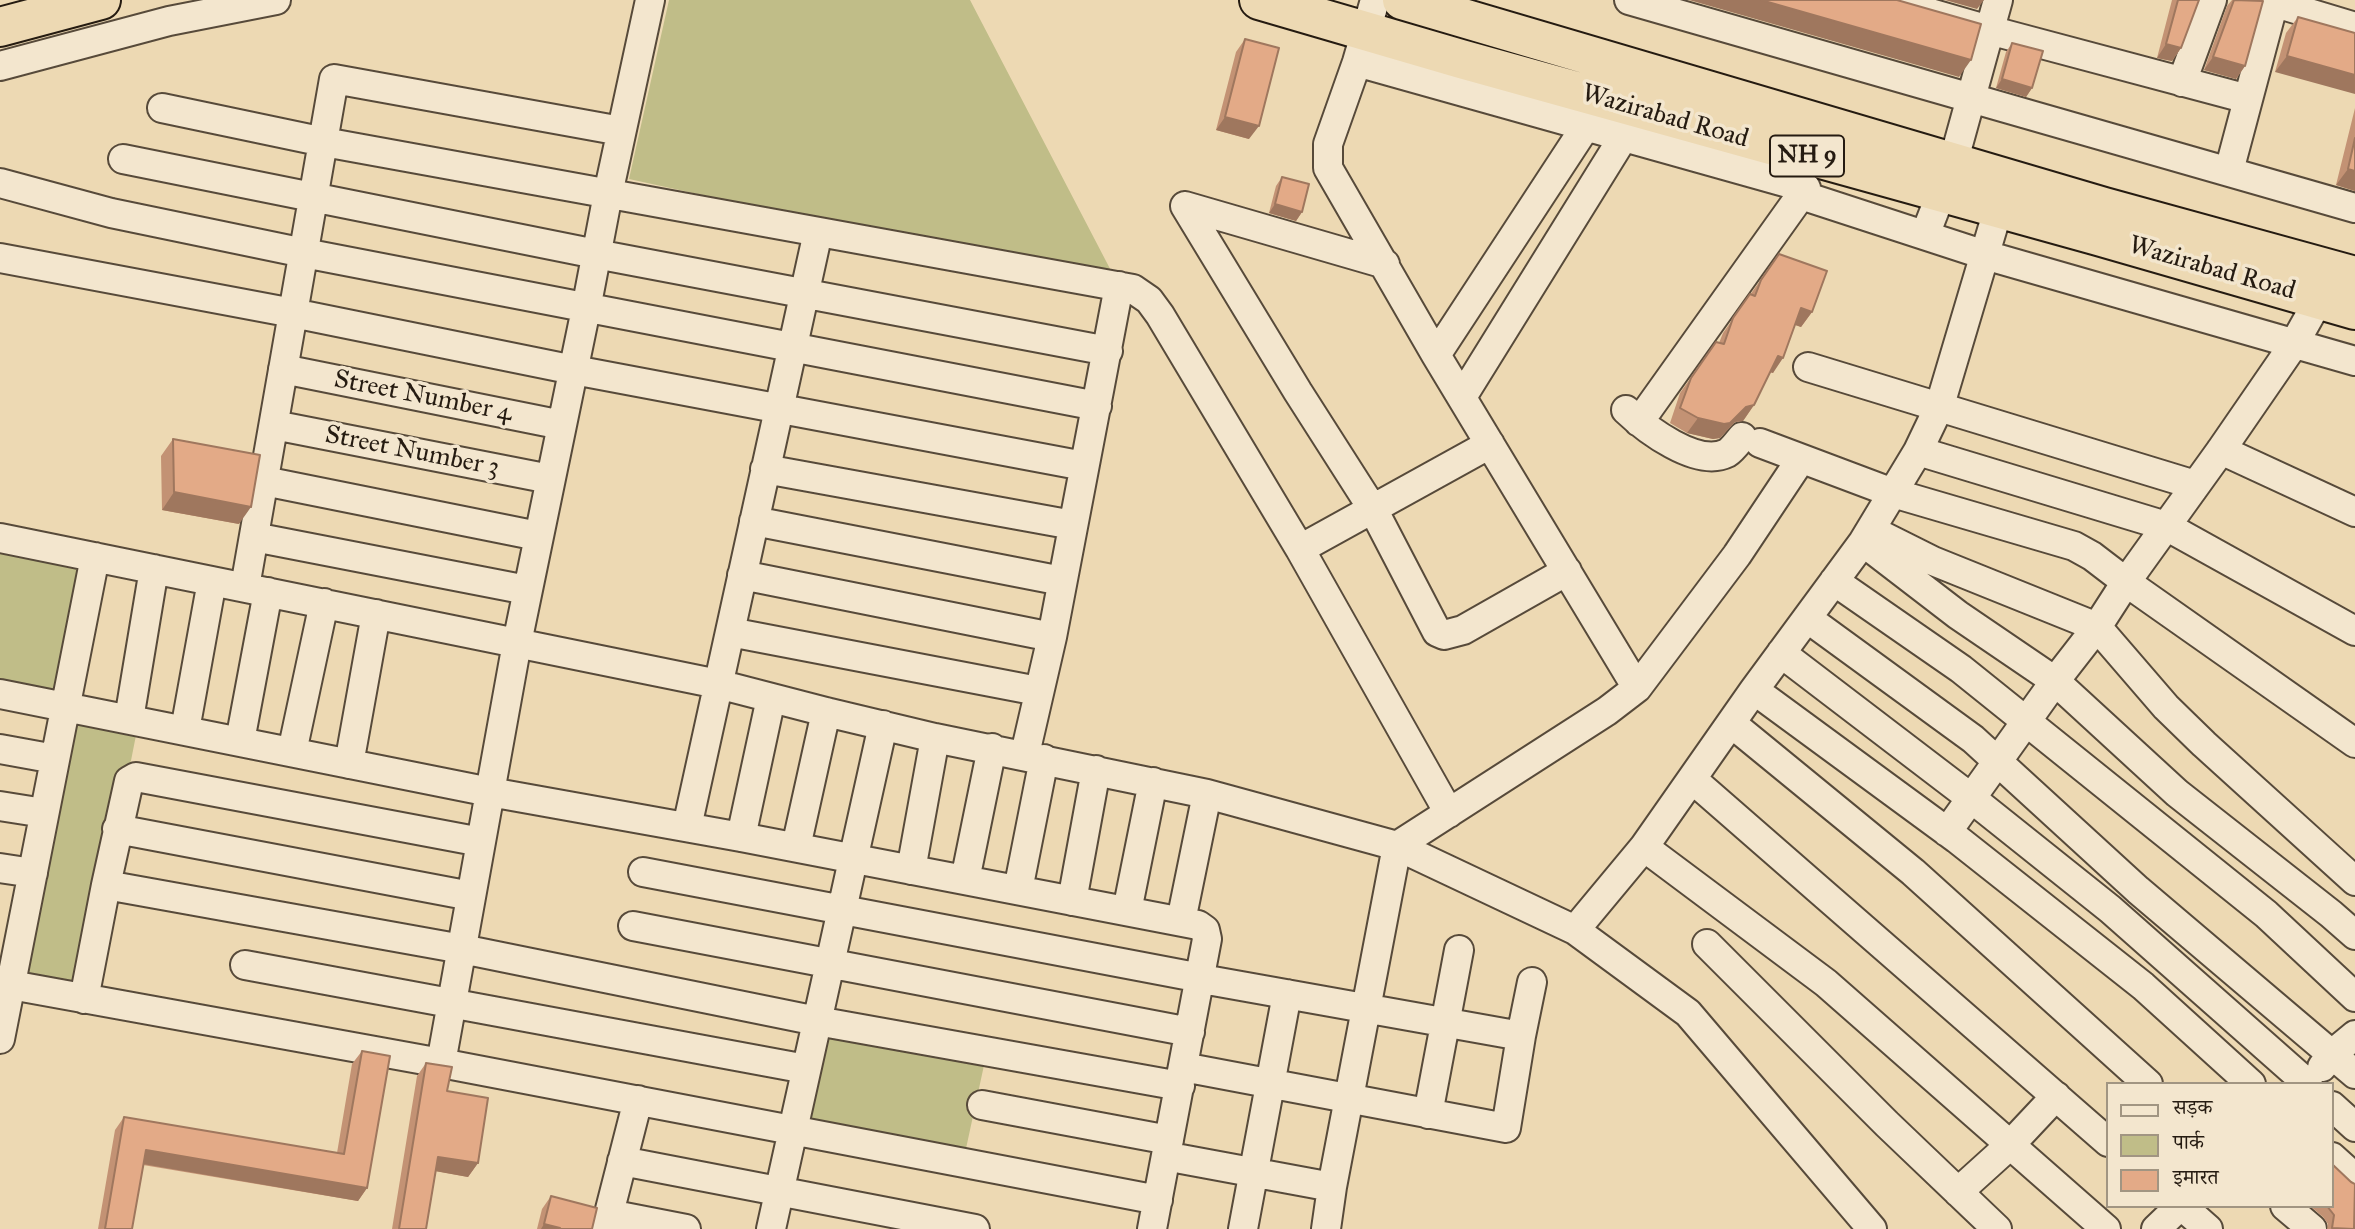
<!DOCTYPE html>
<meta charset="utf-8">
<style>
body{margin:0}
#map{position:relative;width:2355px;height:1229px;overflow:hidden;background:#edd9b3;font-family:"IM FELL Great Primer","Noto Serif Devanagari",serif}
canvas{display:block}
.legend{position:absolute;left:2106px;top:1082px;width:228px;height:126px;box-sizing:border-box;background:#f3e6ce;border:2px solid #a19582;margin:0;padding:9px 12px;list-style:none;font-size:21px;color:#251b11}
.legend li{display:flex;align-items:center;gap:14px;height:35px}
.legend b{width:35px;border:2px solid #a19582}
</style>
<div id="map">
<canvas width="2355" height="1229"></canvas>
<ul class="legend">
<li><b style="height:9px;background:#f3e6ce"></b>सड़क</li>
<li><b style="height:19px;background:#c0bd88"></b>पार्क</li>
<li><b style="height:19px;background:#e3aa87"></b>इमारत</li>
</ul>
</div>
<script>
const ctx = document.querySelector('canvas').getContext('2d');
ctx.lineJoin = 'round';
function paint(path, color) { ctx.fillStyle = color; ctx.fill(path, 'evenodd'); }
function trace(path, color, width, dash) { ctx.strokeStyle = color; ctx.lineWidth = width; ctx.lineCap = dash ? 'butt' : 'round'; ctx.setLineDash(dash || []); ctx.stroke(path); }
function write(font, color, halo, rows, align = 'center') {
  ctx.font = font + ' "IM FELL Great Primer",serif'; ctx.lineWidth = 7; ctx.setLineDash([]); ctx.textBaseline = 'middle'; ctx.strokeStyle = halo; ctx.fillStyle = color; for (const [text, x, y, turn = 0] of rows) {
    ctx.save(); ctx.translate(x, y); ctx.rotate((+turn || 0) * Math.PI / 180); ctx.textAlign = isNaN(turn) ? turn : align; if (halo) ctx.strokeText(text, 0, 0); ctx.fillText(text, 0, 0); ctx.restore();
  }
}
const green = new Path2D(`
 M669,0H970L1119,286L629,179Z
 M0,538L95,557L65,706L139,720L84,999L11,984L65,707L0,694Z
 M829,1027L986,1056L962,1167L805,1137Z`);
const minor = new Path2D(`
 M1375,0L1357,62L1328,144V168L1436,355L1637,688
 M1629,0L2355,208
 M1885,0L1989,30L2248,99
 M2266,0L2355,27
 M1357,62L1806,188L1639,422
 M0,66L169,21L276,0
 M2182,82L2212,0
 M162,108L324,142L1133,289L1149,300L1160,315L1300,549L1449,813
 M123,159L596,254L1108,351
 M2229,171L2274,2
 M0,183L111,213L304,253L1097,406
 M1801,195L1985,255L2355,361
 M1185,206L1298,392L1374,511L1437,632L1444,635L1463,630L1567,571
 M1185,206L1385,264
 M1925,235L1953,163L1998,0
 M0,258L293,313L574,370L1084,466
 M1436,355L1586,126
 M1808,367L2195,485
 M283,369L562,425
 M1462,397L1624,136L1630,122
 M1626,410C1646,429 1697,468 1727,453C1732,450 1738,442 1742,437
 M274,425L550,479
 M1760,443L1893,493L2074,546L2092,556L2126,582L2355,743
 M2221,450L2355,512
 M1918,451L2166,526L2355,631
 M765,469L1073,525
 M264,481L538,536
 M754,521L1062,581
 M1871,530L1933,561L2097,627L2166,707L2204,744L2355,881
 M254,537L527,590
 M0,538L718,684L826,712L935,738L1207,794L1397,846L1575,930L1688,1013L1872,1229
 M1863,542L1958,615L2055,681L2177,793L2331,914L2355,935
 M1300,549L1490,444
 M742,575L1052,637
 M1834,581L1961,669L2266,914L2355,997
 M245,587L334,79L621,131
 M1807,618L1973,739L2138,890L2355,1074
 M730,632L1038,691
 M1781,653L1971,798L2110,909L2308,1084
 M1754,690L1957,839L2143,986L2251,1084
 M0,694L490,792L741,837L1198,925L1205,930L1207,939L1152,1229
 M129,719L154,569
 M1731,723L1913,872L2148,1084
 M185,730L212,581
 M240,741L268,592
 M0,749L55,759
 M292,752L324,603
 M1025,754L1052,637L1119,286
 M349,764L376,614
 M1692,779L2108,1142
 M0,806L44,813
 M687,827L818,232
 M117,829L471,896
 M1947,832L2055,681L2097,627L2126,582L2221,450L2294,344L2327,285
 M741,837L771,698
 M796,847L826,712
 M1644,847L1826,983L2106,1229
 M0,868L33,873
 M911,870L935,738
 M643,872L1201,978
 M965,880L992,748
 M106,885L129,781L136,777L481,842
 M1018,890L1044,759
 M1072,901L1096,770
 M1127,911L1153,782
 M1181,921L1207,794
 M633,926L1190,1032
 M1575,930L1644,847L1754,690L1863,542L1918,451L1940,405L1998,210
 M1707,944L1887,1124L1997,1229
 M245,965L806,1069
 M1213,981L1521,1036
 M0,983L441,1063L1158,1200
 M84,999L106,885L462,949L817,1021L1180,1086
 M0,1039L95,557
 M441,1063L517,643L586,309L608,194L650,0
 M1183,1067L1506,1128L1521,1036L1532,982
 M2322,1067L2332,1054L2355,1035
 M982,1105L1169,1140
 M2332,1106L2355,1127
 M1428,1114L1459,950
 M2332,1157L2355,1178
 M1181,1159L1332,1187
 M622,1161L975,1229
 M1958,1192L2010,1145L2056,1096
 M2182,1206L2208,1229
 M2285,1206L2312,1229
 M609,1214L686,1229
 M605,1229L638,1100
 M771,1229L883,725
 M1243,1229L1287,994
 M1326,1229L1332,1187L1397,846L1607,711L1637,688L1737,555L1801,459
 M2156,1229L2180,1206`);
const highway = new Path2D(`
 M1259,0L1461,59L2098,236L2355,310
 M1402,0L2104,207L2355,276
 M0,27L101,0`);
const wall = new Path2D(`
 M2172,0H2199L2181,48L2172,61L2157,58Z
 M2232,0H2261L2245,66L2236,79L2204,70L2227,6Z
 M2298,17L2355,33L2275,72L2286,33Z
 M1245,39L1249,139L1216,130L1236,52Z
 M2012,43L2032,88L2026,97L1996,88L2006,52Z
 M2355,108V191L2336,185Z
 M1282,177L1302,212L1296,221L1269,213L1276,186Z
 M1779,254L1812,312L1801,327L1795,325L1773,373L1770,372L1754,405L1743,421L1735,422L1720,438L1713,439L1687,433L1670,423L1680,393L1716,342L1719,343L1723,333Z
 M173,439L239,524L162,510L161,456Z
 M362,1051L367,1188L358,1201L143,1165L132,1229H98L115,1130L124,1117L337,1153L352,1064Z
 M426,1063L478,1163L468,1177L436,1171L426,1229H392L417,1076Z
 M551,1196L592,1229H537L542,1209Z
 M2310,1206H2332L2355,1229H2327L2328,1224L2323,1217Z`);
const shadedWall = new Path2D(`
 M1689,0H1761L1971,60L1959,77Z
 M1945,0H1984L1977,9Z
 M2166,44L2181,48L2172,61L2157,58Z
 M2287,56L2355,75V94L2275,72Z
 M2213,57L2245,66L2236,79L2204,70Z
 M2002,79L2032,88L2026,97L1996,88Z
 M1225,117L1259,126L1249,139L1216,130Z
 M2348,169L2355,171V191L2336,185Z
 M1275,204L1302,212L1296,221L1269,213Z
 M1801,308L1812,312L1801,327L1790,323Z
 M1778,356L1783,358L1773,373L1767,371Z
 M1754,405L1743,421L1735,422L1720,438L1713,439L1687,433L1698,418Z
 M174,492L251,507L239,524L162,510Z
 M146,1150L367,1188L358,1201L137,1163Z
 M438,1157L478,1163L468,1177L429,1170Z
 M544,1224L560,1228L559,1229H541Z`);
const building = new Path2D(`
 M1761,0H1897L1981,24L1971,60Z
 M2178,0H2199L2181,48L2166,44Z
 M2234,0L2263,1L2245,66L2213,57Z
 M2298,17L2355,33V75L2287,56Z
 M1245,39L1279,48L1259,126L1225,117Z
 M2012,43L2043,51L2032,88L2002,79Z
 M2355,138V171L2348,169Z
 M1282,177L1309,184L1302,212L1275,204Z
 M1779,254L1827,271L1812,312L1801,308L1783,358L1778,356L1754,405L1746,407L1730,423L1724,424L1698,418L1680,408L1691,378L1716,342L1724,344L1733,318L1750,294L1755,296L1761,280Z
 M173,439L260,455L251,507L174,492Z
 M362,1051L390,1056L367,1188L146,1150L132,1229H105L124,1117L344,1154Z
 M426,1063L452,1067L447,1091L488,1098L478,1163L438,1157L426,1229H399Z
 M2332,1164L2351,1182L2355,1184L2354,1229L2332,1228L2334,1215L2327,1206H2332Z
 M551,1196L597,1208L592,1229H560V1228L544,1224Z`);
const shields = [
 [1807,156,74]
];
const shieldNames = [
 ["NH 9",1807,156]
];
const streetNames = [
 ["Wazirabad Road",1665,117,16],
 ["Wazirabad Road",2212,269,16],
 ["Street Number 4",423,397,11],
 ["Street Number 3",412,452,11]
];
paint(green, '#c0bd88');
trace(minor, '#574a3a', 32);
trace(highway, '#251b11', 42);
trace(minor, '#f3e6ce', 28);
trace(highway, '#edd9b3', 38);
paint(wall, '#c39274');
paint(shadedWall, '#9f775e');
paint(building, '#e3aa87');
trace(building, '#9f775e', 2);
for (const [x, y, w] of shields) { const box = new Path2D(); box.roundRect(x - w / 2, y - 20.5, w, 41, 5); ctx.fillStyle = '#f3e6ce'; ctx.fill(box); trace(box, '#251b11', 2); }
write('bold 24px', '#251b11', null, shieldNames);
write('26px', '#251b11', '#f3e6ce', streetNames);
</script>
